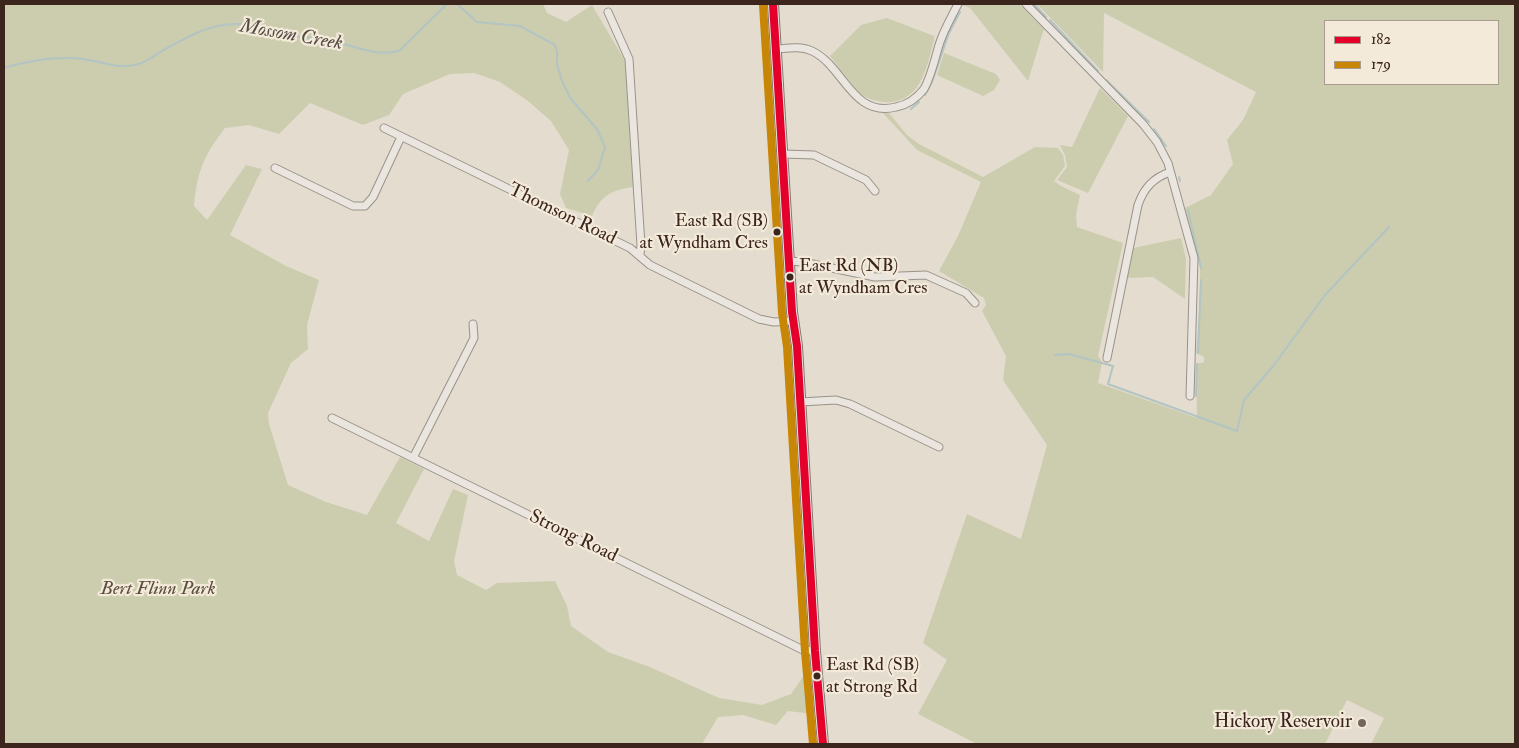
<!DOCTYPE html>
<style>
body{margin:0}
#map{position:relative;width:1519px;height:748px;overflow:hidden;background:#e4dcce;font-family:"IM FELL Double Pica",serif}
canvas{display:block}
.frame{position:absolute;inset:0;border:5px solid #3b251c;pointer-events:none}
.legend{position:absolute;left:1324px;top:20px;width:175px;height:65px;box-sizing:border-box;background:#f3eada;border:1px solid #a99b8e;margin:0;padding:6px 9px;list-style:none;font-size:15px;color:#3b251c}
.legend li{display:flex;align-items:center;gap:10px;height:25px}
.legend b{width:25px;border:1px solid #a99b8e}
</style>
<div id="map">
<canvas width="1519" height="748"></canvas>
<div class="frame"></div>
<ul class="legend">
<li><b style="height:6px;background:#e4002b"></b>182</li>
<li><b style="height:6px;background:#c88607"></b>179</li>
</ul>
</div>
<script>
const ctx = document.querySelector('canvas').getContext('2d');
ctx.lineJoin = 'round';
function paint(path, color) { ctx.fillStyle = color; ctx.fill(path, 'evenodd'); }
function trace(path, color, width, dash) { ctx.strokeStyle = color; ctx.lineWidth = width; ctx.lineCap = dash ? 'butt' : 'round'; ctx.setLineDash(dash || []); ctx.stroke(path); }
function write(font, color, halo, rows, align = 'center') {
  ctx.font = font + ' "IM FELL Double Pica",serif'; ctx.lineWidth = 4.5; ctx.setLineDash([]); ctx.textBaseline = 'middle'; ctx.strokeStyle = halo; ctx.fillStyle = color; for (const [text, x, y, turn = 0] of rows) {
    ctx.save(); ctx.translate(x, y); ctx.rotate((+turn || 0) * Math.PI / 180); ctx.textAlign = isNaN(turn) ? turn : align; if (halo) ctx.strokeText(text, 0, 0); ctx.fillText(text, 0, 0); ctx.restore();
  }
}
const green = new Path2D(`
 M4,4H543L547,13L566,22L592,5L625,61L633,187C612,190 601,195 592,216L566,208L560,194L569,150L551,121L528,101L500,82L474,73L450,74L403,94L389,115L363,125L310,103L279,134L249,125L225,128C204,155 197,172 194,206L207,220L246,165L262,169L230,235L286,266L319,280L307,325L308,349L291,363L268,413L269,424L288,485L326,502L367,515L400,457L424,469L396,523L429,541L453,489L468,495L454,561L457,575L486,590L497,583L555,581L567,606L571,626L608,652L650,667L719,698L762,705L791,694L809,668L813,714L788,711L776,725L743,715L718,717L702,744H4Z
 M966,4H1019L1044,29L1028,81L970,8L965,6Z
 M1037,4H1515V744H1371L1384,718L1347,700L1325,744H977L918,714L947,660L923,643L967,514L1021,539L1047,445L1003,380L1006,356L982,311L986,305L984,298L939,271L958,236L981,182L917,150L883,113H889L907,135L919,144L983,177L1035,147L1058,148L1063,155L1065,166L1054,181L1061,186L1080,195L1076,215L1077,227L1123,243L1098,356L1102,362L1098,383L1197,418L1196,364L1204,362V357L1196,353L1200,303V267L1185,208L1211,195L1233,164L1227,140L1243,120L1256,92L1104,13L1103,72ZM1325,21H1498V84H1325Z
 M887,18L934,36V40C930,54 927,71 919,84C905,107 878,106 859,93C847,84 840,67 830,56L861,25Z
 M944,53L996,74L1000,80L994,90L983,96L937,75Z
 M1100,88L1128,116L1088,193L1057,180L1067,167L1065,155L1060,145L1072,147Z
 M1181,238L1186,259L1185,299L1153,277L1126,278L1133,248Z`);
const stream = new Path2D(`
 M457,4L477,22L520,26L555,45L557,52V65L562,81L571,99L597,129L605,147L598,170L588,181
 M1034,4L1046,17
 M964,5V4
 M1050,20L1098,71
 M4,68C28,61 57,56 83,59C100,61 117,69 135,65C145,63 154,56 162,51C185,38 209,24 236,24C254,24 270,32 288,35C304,38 321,38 337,42C359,48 376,56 399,51L447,4
 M1106,80L1149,122
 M925,95L932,82L949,33L960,12
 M911,109L919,102
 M1154,129L1166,146
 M1179,177L1180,181
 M1188,210L1201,268
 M1198,353L1201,280
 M1055,355L1069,354L1113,366L1108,384L1237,431L1244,400L1274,365L1325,295L1389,227
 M1196,396L1197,364`);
const minor = new Path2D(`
 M1026,4L1143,124L1157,142L1168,163L1194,258L1190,396
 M608,12L629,59L641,245L640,255
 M778,49C789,48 801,46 812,51C844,66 852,118 896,107C907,105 917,98 924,89C932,75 935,57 940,42C945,28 952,16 958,4
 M384,128L630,248L650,265L759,319L774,322L793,321
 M783,154L814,155L866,180L875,191
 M275,168L353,206H365L373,197L401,137
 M789,261L803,262L875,277L926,275L966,293L975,303
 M1107,358L1138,205C1144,188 1153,178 1170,172
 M800,402L836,400L850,404L939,447
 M332,418L803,650L815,651
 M413,458L474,338L473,324`);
const secondary = new Path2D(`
 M773,4L792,312L797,346L815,651L823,744`);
const bus1 = new Path2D(`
 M773,4L792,312L797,346L815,651L823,744`);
const bus2 = new Path2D(`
 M763,5L782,313L787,347L805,652L813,744`);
const markers = [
 [777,232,4.5,"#3b251c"],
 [790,277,4.5,"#3b251c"],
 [817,676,4.5,"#3b251c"],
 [1362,723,5,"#76655a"]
];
const busNames = [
 ["East Rd (SB)",768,222,"right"],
 ["at Wyndham Cres",768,244,"right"],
 ["East Rd (NB)",799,267],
 ["at Wyndham Cres",799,289],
 ["East Rd (SB)",826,666],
 ["at Strong Rd",826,688]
];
const streetNames = [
 ["Thomson Road",562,215,26],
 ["Strong Road",573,537,26]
];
const parkNames = [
 ["Bert Flinn Park",158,590]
];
const poiNames = [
 ["Hickory Reservoir",1352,723]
];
const waterNames = [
 ["Mossom Creek",291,36,10]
];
paint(green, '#cccdae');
trace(stream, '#b2c4c3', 2);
trace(minor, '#999289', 9);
trace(secondary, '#827a72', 12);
trace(minor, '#eae6df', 7);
trace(secondary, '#eae6df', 10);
trace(bus1, '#e4002b', 8);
trace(bus2, '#c88607', 8);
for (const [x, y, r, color] of markers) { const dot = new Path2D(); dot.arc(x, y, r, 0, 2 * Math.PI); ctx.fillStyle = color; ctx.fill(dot); trace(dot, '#f3eada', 2); }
write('18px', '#3b251c', '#f3eada', busNames, 'left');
write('19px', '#3b251c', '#f3eada', streetNames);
write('italic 19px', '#5a4c3a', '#f3eada', parkNames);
write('19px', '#3b251c', '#f3eada', poiNames, 'right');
write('italic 20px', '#534a44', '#f3eada', waterNames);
</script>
